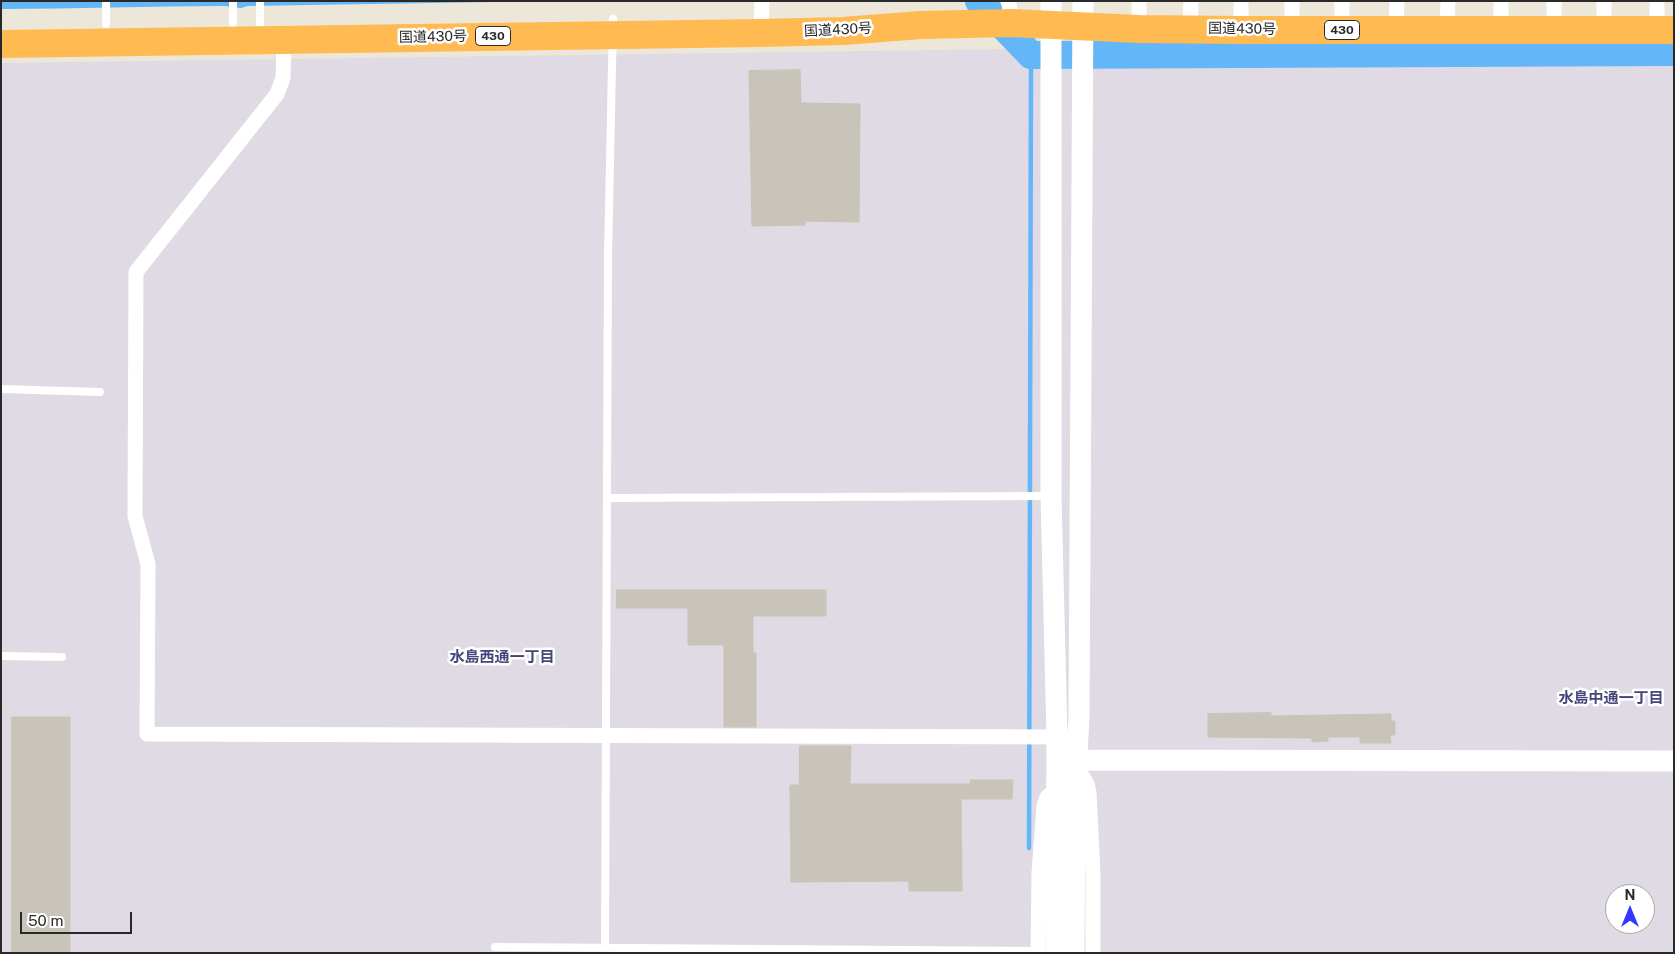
<!DOCTYPE html>
<meta charset="utf-8">
<style>
body{margin:0}
#map{position:relative;width:1675px;height:954px;overflow:hidden;background:#ede7d9;font-family:"Public Sans",sans-serif}
canvas{display:block}
.frame{position:absolute;inset:0;border:2px solid #292929;pointer-events:none}
.north{position:absolute;left:1605px;top:884px;width:50px;height:50px;box-sizing:border-box;background:#fff;border:1px solid #a9a9a9;border-radius:50%;rotate:0deg;font-size:14px;font-weight:700;line-height:20px;text-align:center;color:#292929}
.north::after{content:'';display:block;margin:auto;width:18px;height:22px;background:#3337ff;clip-path:polygon(50% 0,100% 100%,50% 72%,0 100%)}
.scale{position:absolute;left:20px;top:912px;width:112px;height:22px;box-sizing:border-box;border:2px solid #292929;border-top:0;padding-left:6px;font-size:15px;line-height:18px;white-space:nowrap;color:#292929;-webkit-text-stroke:4px #fff;paint-order:stroke}
</style>
<div id="map">
<canvas width="1675" height="954"></canvas>
<div class="frame"></div>
<div class="north">N</div>
<div class="scale">50 m</div>
</div>
<script>
const ctx = document.querySelector('canvas').getContext('2d');
ctx.lineJoin = 'round';
function paint(path, color) { ctx.fillStyle = color; ctx.fill(path, 'evenodd'); }
function trace(path, color, width, dash) { ctx.strokeStyle = color; ctx.lineWidth = width; ctx.lineCap = dash ? 'butt' : 'round'; ctx.setLineDash(dash || []); ctx.stroke(path); }
function write(font, color, halo, rows, align = 'center') {
  ctx.font = font + ' "Public Sans","Noto Sans JP",sans-serif'; ctx.lineWidth = 5; ctx.setLineDash([]); ctx.textBaseline = 'middle'; ctx.strokeStyle = halo; ctx.fillStyle = color; for (const [text, x, y, turn = 0] of rows) {
    ctx.save(); ctx.translate(x, y); ctx.rotate((+turn || 0) * Math.PI / 180); ctx.textAlign = isNaN(turn) ? turn : align; if (halo) ctx.strokeText(text, 0, 0); ctx.fillText(text, 0, 0); ctx.restore();
  }
}
const industrial = new Path2D(`
 M1010,49L1026,64V68L1674,66V953H1V63ZM1615,894H1645V924H1615Z`);
const water = new Path2D(`
 M1,1H553L248,6L241,8L224,6C150,6 76,9 1,9Z
 M1010,49L1034,50V68H1026V64Z`);
const stream = new Path2D(`
 M1058,63L1077,64
 M1088,64L1674,60
 M1029,848L1031,63`);
const river = new Path2D(`
 M979,1L1031,55L1674,52`);
const building = new Path2D(`
 M800,70L801,103L860,104L859,222L805,221V225L752,226L749,71Z
 M617,590H826V616H753V653H756V727H724V645H688V608H617Z
 M1271,713V716L1391,714V721H1395V735H1390L1391,743H1360V737H1328V741L1312,742V738L1208,737V714Z
 M12,717H70V953H12Z
 M800,746H851L850,784H970V780H1013L1012,799H961L962,891H909V881L791,882L790,785H799Z`);
const lane = new Path2D(`
 M106,1V24
 M233,23V1
 M260,37V1
 M1,389L100,392
 M607,498L1050,496
 M1,656L62,657
 M495,947L1038,951
 M605,948L608,257L613,19`);
const street = new Path2D(`
 M1008,1L1010,9
 M1554,1V30
 M1604,1V30
 M1139,29V1
 M1190,29L1191,1
 M1292,29V1
 M1241,30V1
 M1342,30V1
 M1396,30L1397,1
 M1447,30L1448,1
 M1501,30V1
 M1657,31V1
 M761,33L762,1
 M284,40L283,78L277,94L136,272L135,516L148,564L147,734L1067,737
 M1077,767L1087,784L1089,792L1093,874V953
 M1038,953L1039,873L1044,806L1047,797L1056,789`);
const secondary = new Path2D(`
 M1051,1V496L1057,736L1056,953
 M1064,760L1674,761
 M1074,953L1075,793L1079,717L1083,1`);
const highway = new Path2D(`
 M1,44L761,33L843,31L921,25L1011,23L1139,29L1241,30H1674`);
const shields = [
 [1342,30,35],
 [493,36,35]
];
const shieldNames = [
 ["430",1342,30],
 ["430",493,36]
];
const streetNames = [
 ["国道430号",1242,29,1],
 ["国道430号",838,30,-3],
 ["国道430号",433,37,-1]
];
const neighbourhoodNames = [
 ["水島西通一丁目",502,657],
 ["水島中通一丁目",1611,698]
];
paint(industrial, '#dfdae4');
paint(water, '#63b7f8');
trace(stream, '#63b7f8', 4.5);
trace(river, '#63b7f8', 28);
paint(building, '#c8c4b9');
trace(building, '#c8c4b3', 1);
trace(lane, '#fff', 8);
trace(street, '#fff', 15);
trace(secondary, '#fff', 21);
trace(highway, '#ffba51', 28);
for (const [x, y, w] of shields) { const box = new Path2D(); box.roundRect(x - w / 2, y - 9.5, w, 19, 4); ctx.fillStyle = '#fff'; ctx.fill(box); trace(box, '#292929', 1); }
write('bold 12px', '#292929', null, shieldNames);
write('14px', '#292929', '#fff', streetNames);
write('bold 15px', '#46467d', '#fff', neighbourhoodNames);
</script>
